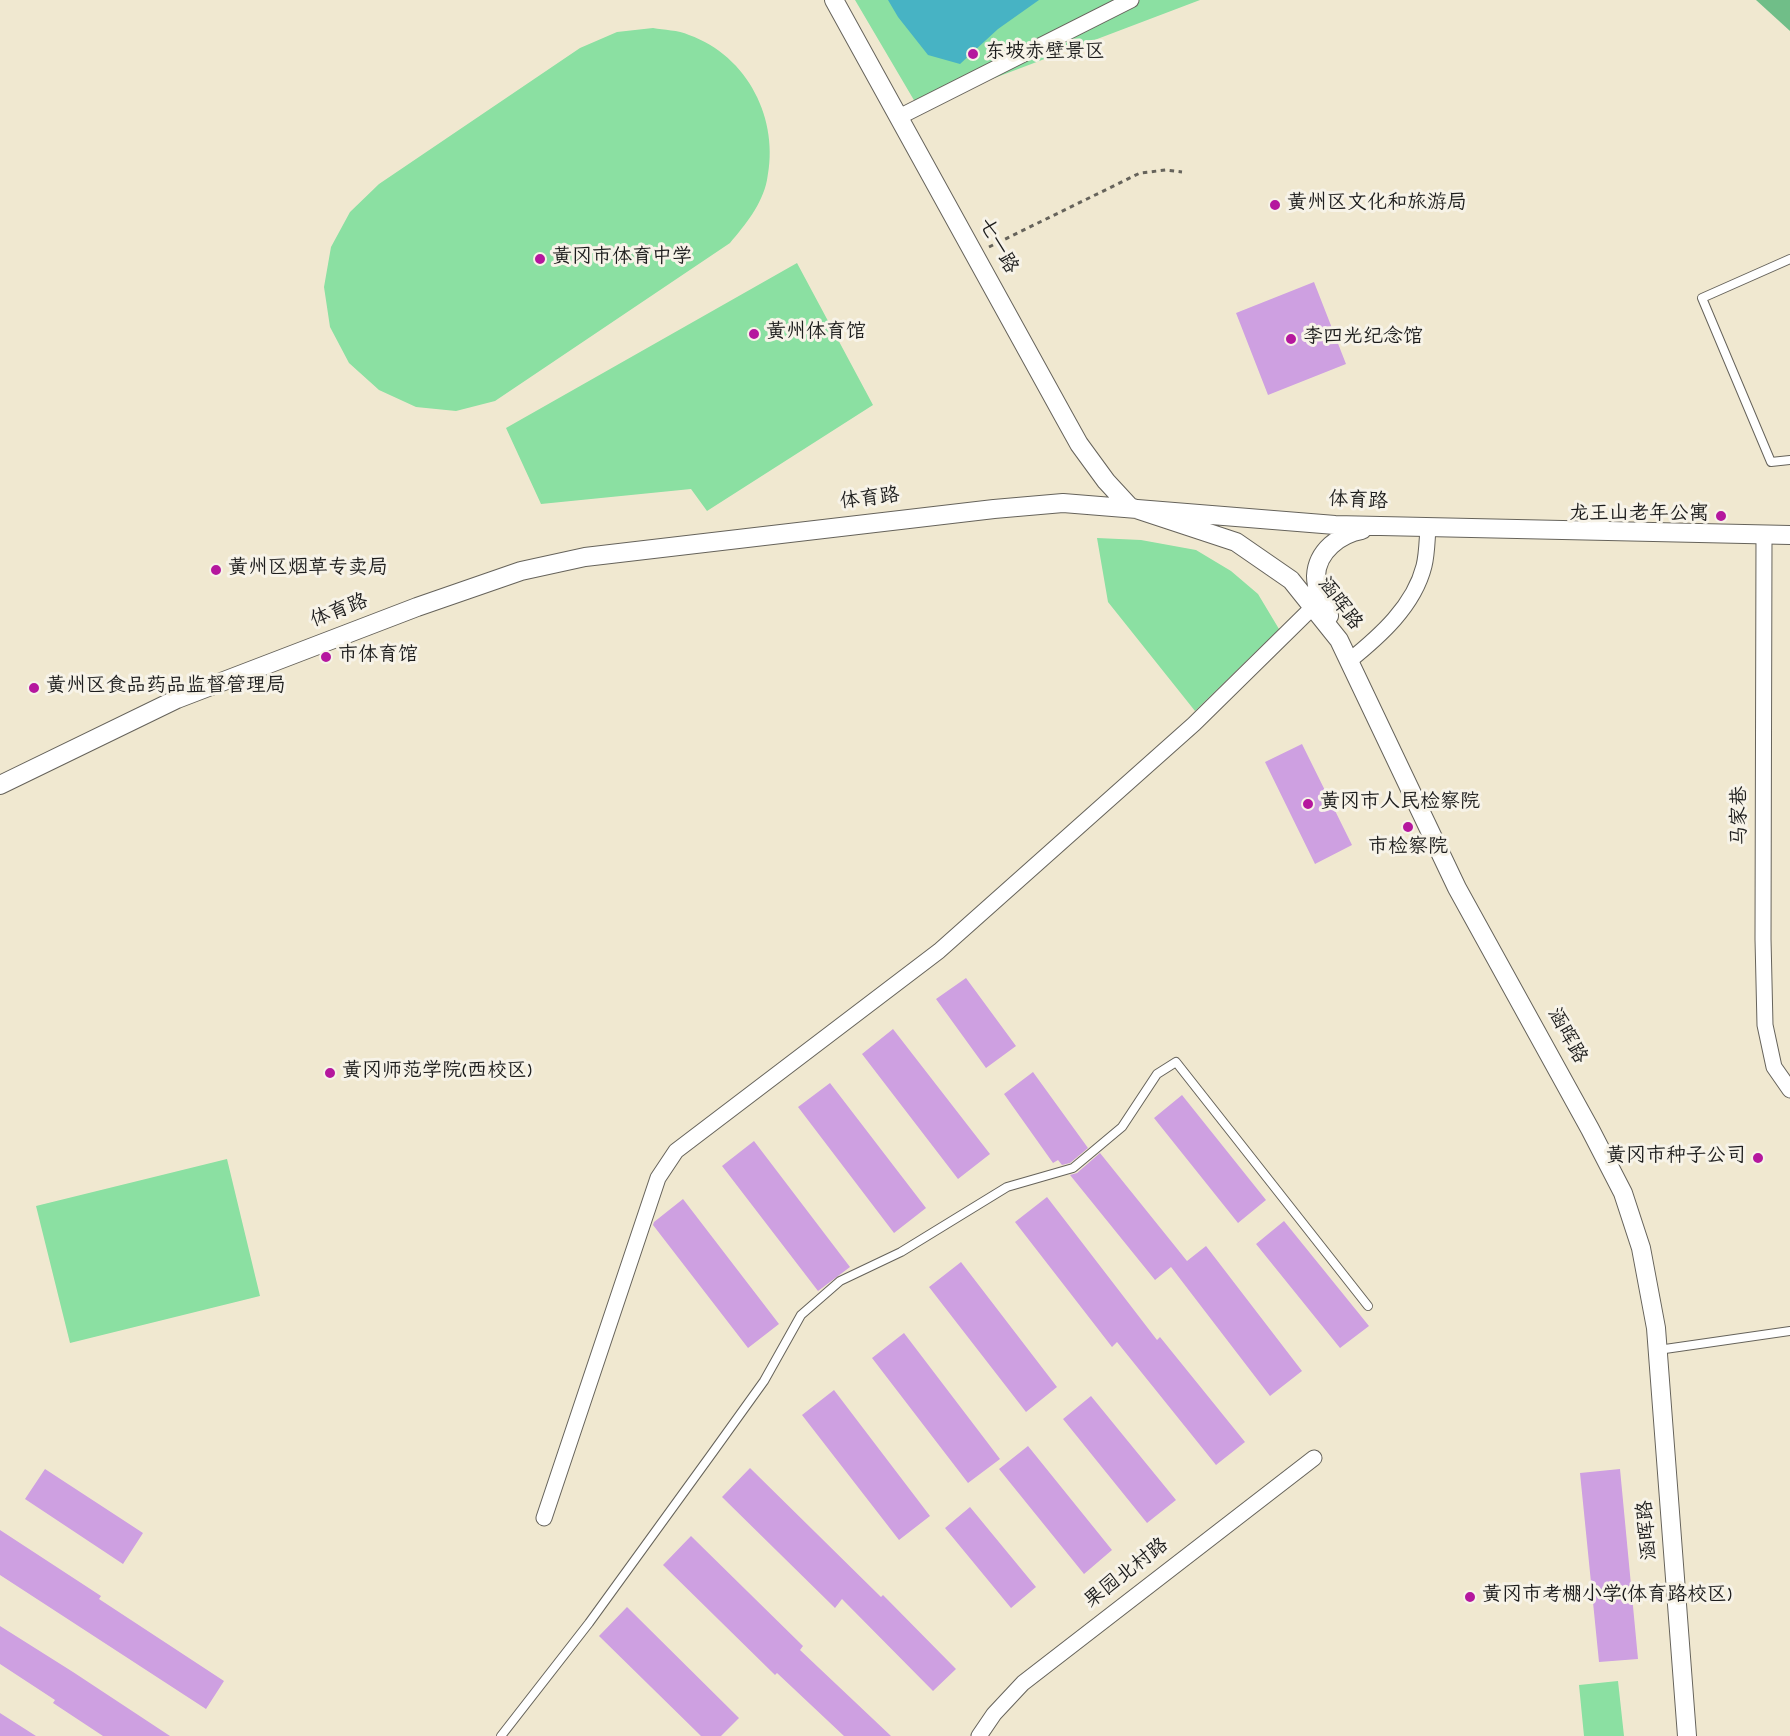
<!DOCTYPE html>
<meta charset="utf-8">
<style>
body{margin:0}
canvas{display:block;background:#f0e8d0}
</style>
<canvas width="1790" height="1736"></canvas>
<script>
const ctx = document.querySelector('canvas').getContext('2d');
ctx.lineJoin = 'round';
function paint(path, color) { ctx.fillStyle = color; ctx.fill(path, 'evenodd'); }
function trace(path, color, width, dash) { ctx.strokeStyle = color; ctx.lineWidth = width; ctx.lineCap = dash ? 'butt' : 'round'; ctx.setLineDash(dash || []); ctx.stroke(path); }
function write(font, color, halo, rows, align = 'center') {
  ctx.font = font + ' Dekko,"LXGW WenKai TC",sans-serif'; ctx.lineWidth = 6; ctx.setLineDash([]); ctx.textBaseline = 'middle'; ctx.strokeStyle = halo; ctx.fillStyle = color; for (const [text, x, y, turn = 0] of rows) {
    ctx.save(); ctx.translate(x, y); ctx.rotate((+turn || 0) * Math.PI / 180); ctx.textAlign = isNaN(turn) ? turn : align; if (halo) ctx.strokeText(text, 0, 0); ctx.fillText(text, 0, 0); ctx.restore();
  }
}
const green = new Path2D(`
 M855,0H1200L918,107Z
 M653,28C664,30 678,30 689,35C748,56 780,120 767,180C762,205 745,225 730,243L495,401L456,411L416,407L379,390L349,363L330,327L324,287L331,247L350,212L379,184L580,48L617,32Z
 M797,263L873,405L707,511L691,489L541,504L506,428Z
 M1097,538L1141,540L1196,550L1231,571L1258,594L1279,629L1195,711L1108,602Z
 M227,1159L260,1296L70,1343L36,1206Z
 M1618,1681L1624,1736H1584L1579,1685Z`);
const forest = new Path2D(`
 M1756,0H1790V31Z`);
const water = new Path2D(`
 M888,0H1039L998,29L960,64L928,55L898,17Z`);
const building = new Path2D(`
 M1314,282L1346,364L1268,395L1236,313Z
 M1302,744L1352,845L1315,864L1265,762Z
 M966,978L1016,1046L986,1068L936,999Z
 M893,1029L990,1154L958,1179L862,1054Z
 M1033,1072L1088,1148L1070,1163L1062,1165L1058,1160L1053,1163L1004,1094Z
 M830,1083L926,1208L894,1233L798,1107Z
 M1182,1095L1266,1200L1238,1223L1154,1118Z
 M754,1141L850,1267L818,1291L722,1166Z
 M1100,1153L1187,1261L1206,1246L1302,1371L1270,1396L1171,1267L1155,1280L1070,1175L1077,1173Z
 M1047,1197L1157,1340L1160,1337L1245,1442L1216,1465L1117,1342L1112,1347L1015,1222Z
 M683,1199L779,1324L748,1348L653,1225L654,1222Z
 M1284,1221L1369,1326L1340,1348L1256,1244Z
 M961,1262L1057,1387L1026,1412L929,1287Z
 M904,1333L1000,1459L968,1483L872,1358Z
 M834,1390L930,1516L899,1540L802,1415Z
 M1091,1396L1176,1500L1147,1523L1063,1419Z
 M1028,1446L1112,1550L1084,1574L999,1469Z
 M750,1468L881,1597L883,1595L956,1669L933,1691L842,1599L835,1608L722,1497Z
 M45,1469L143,1533L123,1564L25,1499Z
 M1620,1469L1638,1659L1599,1662L1580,1473Z
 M970,1507L1036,1587L1011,1608L945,1528Z
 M0,1530L101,1596L99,1599L224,1681L206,1709L0,1575Z
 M691,1536L803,1646L800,1650L891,1736H844L777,1673L775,1675L663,1565Z
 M627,1607L739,1718L721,1736H701L599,1636Z
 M0,1626L73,1672L170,1736H103L53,1703L55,1700L0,1664Z
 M0,1713L36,1736H0Z`);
const path = new Path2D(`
 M989,247L1140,173L1166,170L1182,172`);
const service = new Path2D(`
 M1790,259L1702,298L1771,462L1790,460
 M1658,1350L1790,1331
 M501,1736L589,1623L713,1452L764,1381L801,1315L840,1281L901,1252L1007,1187L1073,1168L1122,1127L1157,1074L1176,1062L1368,1306`);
const minor = new Path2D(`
 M899,117L1131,0
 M1764,535L1763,939L1765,1025L1774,1067L1790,1090
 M1349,661C1380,636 1414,606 1424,566C1427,554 1427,540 1428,528
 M544,1518L658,1178L676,1151L939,951L1194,724L1313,607
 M979,1736L994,1714L1023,1683L1314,1458`);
const tertiary = new Path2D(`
 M834,0L1064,417L1079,444L1106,481L1130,507L1236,542L1291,580L1339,640L1457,888L1590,1129L1623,1193L1641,1248L1656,1328L1687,1736
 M1329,616C1323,603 1316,590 1316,576C1317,551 1340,534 1362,530
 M0,785L177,699L417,607L521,571L585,557L994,509L1063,503L1335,525L1790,535`);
const markers = [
 [973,54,6,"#b5179e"],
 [1275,205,6,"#b5179e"],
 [540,259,6,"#b5179e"],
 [754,334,6,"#b5179e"],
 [1291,339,6,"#b5179e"],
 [1721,516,6,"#b5179e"],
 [216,570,6,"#b5179e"],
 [326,657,6,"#b5179e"],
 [34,688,6,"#b5179e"],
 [1308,804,6,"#b5179e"],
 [1408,827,6,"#b5179e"],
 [330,1073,6,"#b5179e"],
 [1758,1158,6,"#b5179e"],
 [1470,1597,6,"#b5179e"]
];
const poiNames = [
 ["东坡赤壁景区",985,54],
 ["黄州区文化和旅游局",1287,205],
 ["黄冈市体育中学",552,259],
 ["黄州体育馆",766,334],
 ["李四光纪念馆",1303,339],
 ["龙王山老年公寓",1709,516,"right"],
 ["黄州区烟草专卖局",228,570],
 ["市体育馆",338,657],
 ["黄州区食品药品监督管理局",46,688],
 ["黄冈市人民检察院",1320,804],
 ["市检察院",1408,849,"center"],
 ["黄冈师范学院(西校区)",342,1073],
 ["黄冈市种子公司",1746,1158,"right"],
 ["黄冈市考棚小学(体育路校区)",1482,1597]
];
const streetNames = [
 ["七一路",996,247,61],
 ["体育路",870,501,-7],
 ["体育路",1358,503,3],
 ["涵晖路",1338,605,53],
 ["体育路",340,613,-21],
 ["马家巷",1742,816,-90],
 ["涵晖路",1565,1037,61],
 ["涵晖路",1650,1530,-95],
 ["果园北村路",1128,1575,-38]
];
paint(green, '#8be0a2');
paint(forest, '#70be88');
paint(water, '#47b3c4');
paint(building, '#cea0e1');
trace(service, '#66635b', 10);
trace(minor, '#66635b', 17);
trace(tertiary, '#66635b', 20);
trace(path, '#66635b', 3, [4.5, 4.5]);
trace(service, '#fff', 8);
trace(minor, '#fff', 15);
trace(tertiary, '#fff', 18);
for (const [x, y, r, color] of markers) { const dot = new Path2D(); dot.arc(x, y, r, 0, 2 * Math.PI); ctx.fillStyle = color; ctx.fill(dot); trace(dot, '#f7f3e8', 2); }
write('20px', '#1c1c1c', '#f7f3e8', poiNames, 'left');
write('20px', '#1c1c1c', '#f7f3e8', streetNames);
</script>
